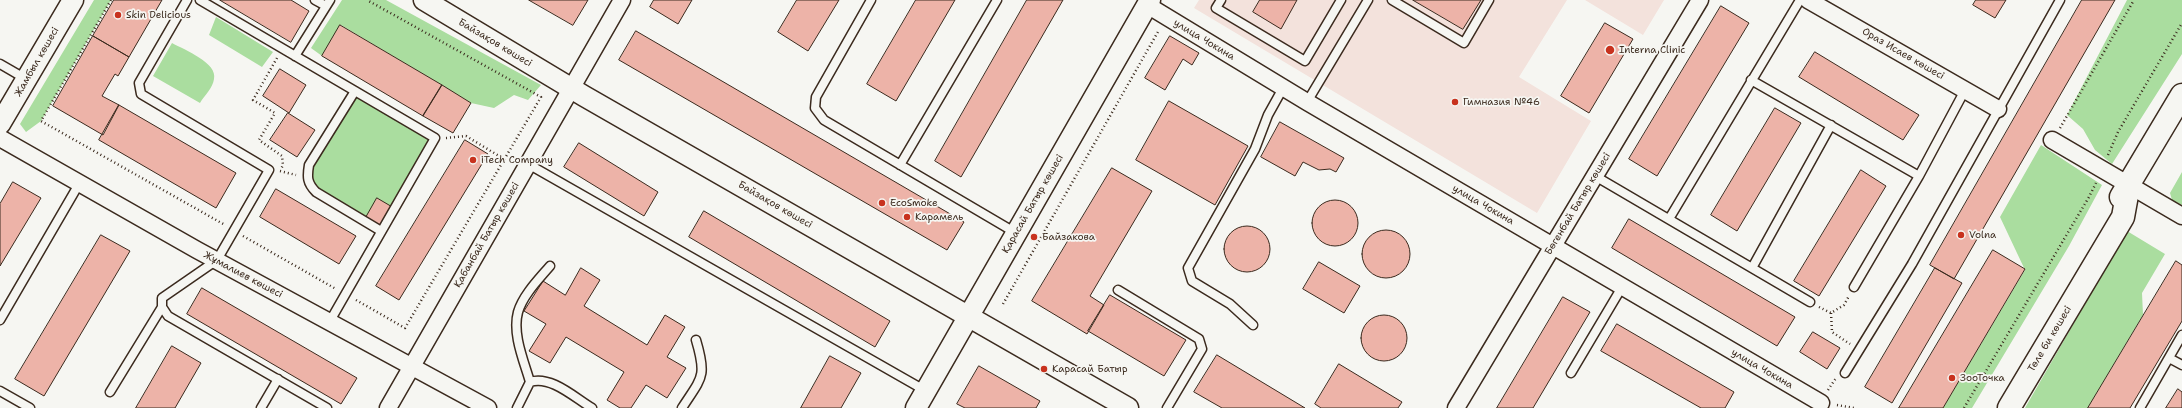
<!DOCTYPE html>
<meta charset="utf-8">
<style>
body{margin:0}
canvas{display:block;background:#f6f6f2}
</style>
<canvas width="2182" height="408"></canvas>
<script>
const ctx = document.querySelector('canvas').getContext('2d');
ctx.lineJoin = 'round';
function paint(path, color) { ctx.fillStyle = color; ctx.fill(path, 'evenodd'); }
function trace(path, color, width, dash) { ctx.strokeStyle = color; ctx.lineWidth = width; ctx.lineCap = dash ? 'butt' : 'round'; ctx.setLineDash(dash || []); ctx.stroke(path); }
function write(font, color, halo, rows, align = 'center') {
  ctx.font = font + ' "Shantell Sans",sans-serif'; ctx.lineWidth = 3.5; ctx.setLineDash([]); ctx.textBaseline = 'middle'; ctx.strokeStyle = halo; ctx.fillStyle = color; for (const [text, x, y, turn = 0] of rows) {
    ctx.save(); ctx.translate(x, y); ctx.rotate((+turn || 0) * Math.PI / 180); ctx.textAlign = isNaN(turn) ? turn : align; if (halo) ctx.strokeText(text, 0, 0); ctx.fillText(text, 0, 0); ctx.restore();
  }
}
const built = new Path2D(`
 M1199,0H1567L1519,77L1591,121L1537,213L1194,8Z
 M1585,0H1664L1643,35Z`);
const green = new Path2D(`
 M94,0H111L41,121L26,132L20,124Z
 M342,0H386L541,85L528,100L514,95L494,108L471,103L341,25L322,56L311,48Z
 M2127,0H2182V54L2112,164L2095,150L2083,129L2067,115Z
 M216,17L273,52L262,67L209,35Z
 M172,43C185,50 218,63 214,79C213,88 204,96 200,103L153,76Z
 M355,91L435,138L381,231L310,185L309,165Z
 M2041,145L2102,185L2069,246L1972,408H1943L2025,270L2000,217Z
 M2182,172V205L2172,200L2170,193Z
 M2127,231L2165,254L2142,293L2143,315L2088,408H2025Z`);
const building = new Path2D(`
 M114,0H162L129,57L93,36Z
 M220,0H291L309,11L291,42Z
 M529,0H588L573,25Z
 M654,0H692L678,24L650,7Z
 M797,0H839L808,51L778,32Z
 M916,0H955L896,101L867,84Z
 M1027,0H1063L961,177L935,161Z
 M1260,0H1297L1281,29L1253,12Z
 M1413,0H1481L1463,29Z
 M1976,0H2006L1995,18L1973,5Z
 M2082,0H2115L1954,279L1930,265Z
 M1721,6L1749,23L1657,176L1629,159Z
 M1605,23L1633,39L1589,113L1561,96Z
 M340,25L442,85L423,116L322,56Z
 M636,31L964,222L947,250L619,60Z
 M93,36L129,57L118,76L115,74L102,96L119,105L103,135L53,106Z
 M1170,36L1199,53L1192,65L1183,59L1165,90L1145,78Z
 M1815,52L1919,115L1903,140L1799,77Z
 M280,69L306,85L289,113L263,96Z
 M442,85L471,103L453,133L423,116Z
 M1169,101L1248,146L1215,205L1136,160Z
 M119,105L236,173L216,208L99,140Z
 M1775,108L1801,123L1737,231L1711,215Z
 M288,113L315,130L297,157L270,140Z
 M1280,122L1344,158L1336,172L1330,169L1319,170L1303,162L1295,176L1261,157Z
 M465,140L488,154L399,300L376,286Z
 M579,143L658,192L644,216L564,167Z
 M1112,168L1152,191L1090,296L1104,305L1087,334L1032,301Z
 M1861,170L1886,186L1819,296L1794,281Z
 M13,182L41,198L0,266V204Z
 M276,189L356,236L339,264L260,217Z
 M377,198L394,208L381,231L364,221Z
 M1312 223a23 23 0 1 1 46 0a23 23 0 1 1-46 0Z
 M704,211L890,321L875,347L689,237Z
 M1629,219L1795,317L1777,346L1612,248Z
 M1224 249a23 23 0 1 1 46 0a23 23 0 1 1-46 0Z
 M1362 254a24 24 0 1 1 48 0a24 24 0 1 1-48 0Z
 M101,235L130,251L44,396L15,379Z
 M1993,250L2025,269L1943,408H1899Z
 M2176,261L2182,265V321L2130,408H2088Z
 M1319,262L1360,286L1344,313L1303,289Z
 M581,268L600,280L584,306L647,345L665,315L685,327L667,357L686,368L667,398L646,385L631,408H620L607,400L624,372L566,337L550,363L529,351L546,324L524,311L543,281L565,295Z
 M1935,268L1962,283L1892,403L1865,387Z
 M202,288L357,378L341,404L187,314Z
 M1110,295L1186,340L1164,376L1088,331Z
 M1563,297L1590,312L1533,408H1497Z
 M1361 338a23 23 0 1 1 46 0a23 23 0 1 1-46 0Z
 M1617,324L1734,392L1725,408H1701L1601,351Z
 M1813,332L1840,348L1827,369L1800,352Z
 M172,346L201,363L175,408H136Z
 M1217,355L1305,408H1222L1194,392Z
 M830,356L861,373L841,408H801Z
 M1339,364L1402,402L1398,408H1321L1315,404Z
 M979,366L1040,401L1036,408H965L957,404Z
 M2178,389L2182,392V408H2166Z`);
const path = new Path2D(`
 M111,0L41,121L225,225
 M277,58L253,100L275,113L259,140L282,156L283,165L281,169
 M2060,128L2134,0
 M446,138L466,136L504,159
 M2108,155L2118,132L2182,23
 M280,171L296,175
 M243,236L336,289
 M356,300L405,328L541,97L367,0
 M1003,304L1159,30
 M1819,307L1831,313L1844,305L1849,296
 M1831,313L1832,332L1850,344
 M1828,390L1836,378
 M1837,405L1854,408
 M1964,408L2089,197L2096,183`);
const service = new Path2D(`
 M187,0L139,83L141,94L269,170L217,260L162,298V307L168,316L327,408
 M200,0L435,138L330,321
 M315,0L326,6
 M871,0L816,97L815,108L824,120L1016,233
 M1221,0L1216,8L1305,61L1341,0
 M1392,0L1464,43L1489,0
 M295,56L330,0
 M0,64L26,79
 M1751,80L1919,176
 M355,91L309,165C307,177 307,183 316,192L381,231
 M1307,102L1368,0
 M528,164L926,391
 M900,165L997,0
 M1595,176L1810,302
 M1669,219L1800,0
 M1752,268L1831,125
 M1854,287L1919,176L1965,90
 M1118,290L1199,339L1202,349L1167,408
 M0,320L79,184
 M1253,325L1230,304L1192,281L1188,268L1255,149L1268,115L1283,88
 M2169,358L2182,365
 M1571,373L1622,287
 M1845,373L1912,264L2060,0
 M530,382C524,361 512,334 518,312C523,295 539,279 550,266
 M0,391L30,408
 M110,392L162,307
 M261,408L278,379
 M517,408L530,382C551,375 575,398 592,408
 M682,408C702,377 707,377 696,340
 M2140,408L2182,335`);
const minor = new Path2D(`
 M1808,0L1998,109
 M1147,5L1307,102L1821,403
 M0,138L197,250L488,408
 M2052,140L2182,216
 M388,408L622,0
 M1456,408L1700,0`);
const tertiary = new Path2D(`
 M424,0L584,96L1128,408
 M0,124L73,0
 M916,408L1150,0`);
const secondary = new Path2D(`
 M2121,197L2182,95
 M2009,408L2123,217L2129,184`);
const markers = [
 [118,15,4,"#c8321e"],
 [1610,50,5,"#c8321e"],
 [1455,102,4,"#c8321e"],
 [473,160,4,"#c8321e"],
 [882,203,4,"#c8321e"],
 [907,217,4,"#c8321e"],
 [1961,235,4,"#c8321e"],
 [1034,237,4,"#c8321e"],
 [1044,369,4,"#c8321e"],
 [1952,378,4,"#c8321e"]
];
const poiNames = [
 ["Skin Delicious",126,15],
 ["Interna Clinic",1619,50],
 ["Гимназия №46",1463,102],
 ["iTech Company",481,160],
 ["EcoSmoke",890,203],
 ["Карамель",915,217],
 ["Volna",1969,235],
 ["Байзакова",1042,237],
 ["Карасай Батыр",1052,369],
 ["ЗооТочка",1960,378]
];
const streetNames = [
 ["улица Чокина",1204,40,31],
 ["Байзақов көшесі",495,43,31],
 ["Ораз Исаев көшесі",1903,54,30],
 ["Жамбыл көшесі",37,62,-60],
 ["Қарасай Батыр көшесі",1033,204,-60],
 ["Бөгенбай Батыр көшесі",1578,204,-59],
 ["Байзақов көшесі",775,205,30],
 ["улица Чокина",1483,205,30],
 ["Қабанбай Батыр көшесі",487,235,-60],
 ["Жұмалиев көшесі",243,275,28],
 ["Төле би көшесі",2050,339,-59],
 ["улица Чокина",1762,369,30]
];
paint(built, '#f3e2dc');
paint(green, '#aadd9f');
paint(building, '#edb3a8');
trace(building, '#3b2a1e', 1);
trace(service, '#3b2a1e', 11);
trace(minor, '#3b2a1e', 19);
trace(tertiary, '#3b2a1e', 23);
trace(secondary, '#3b2a1e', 25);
trace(path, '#3b2a1e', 2.5, [1, 3]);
trace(service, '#f6f6f2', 8);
trace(minor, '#f6f6f2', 16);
trace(tertiary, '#f6f6f2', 20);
trace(secondary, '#f6f6f2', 22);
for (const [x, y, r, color] of markers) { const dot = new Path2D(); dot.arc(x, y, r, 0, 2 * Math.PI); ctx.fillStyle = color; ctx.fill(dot); trace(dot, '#f6f6f2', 1.5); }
write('10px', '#3b2a1e', '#f6f6f2', poiNames, 'left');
write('10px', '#3b2a1e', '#f6f6f2', streetNames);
</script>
